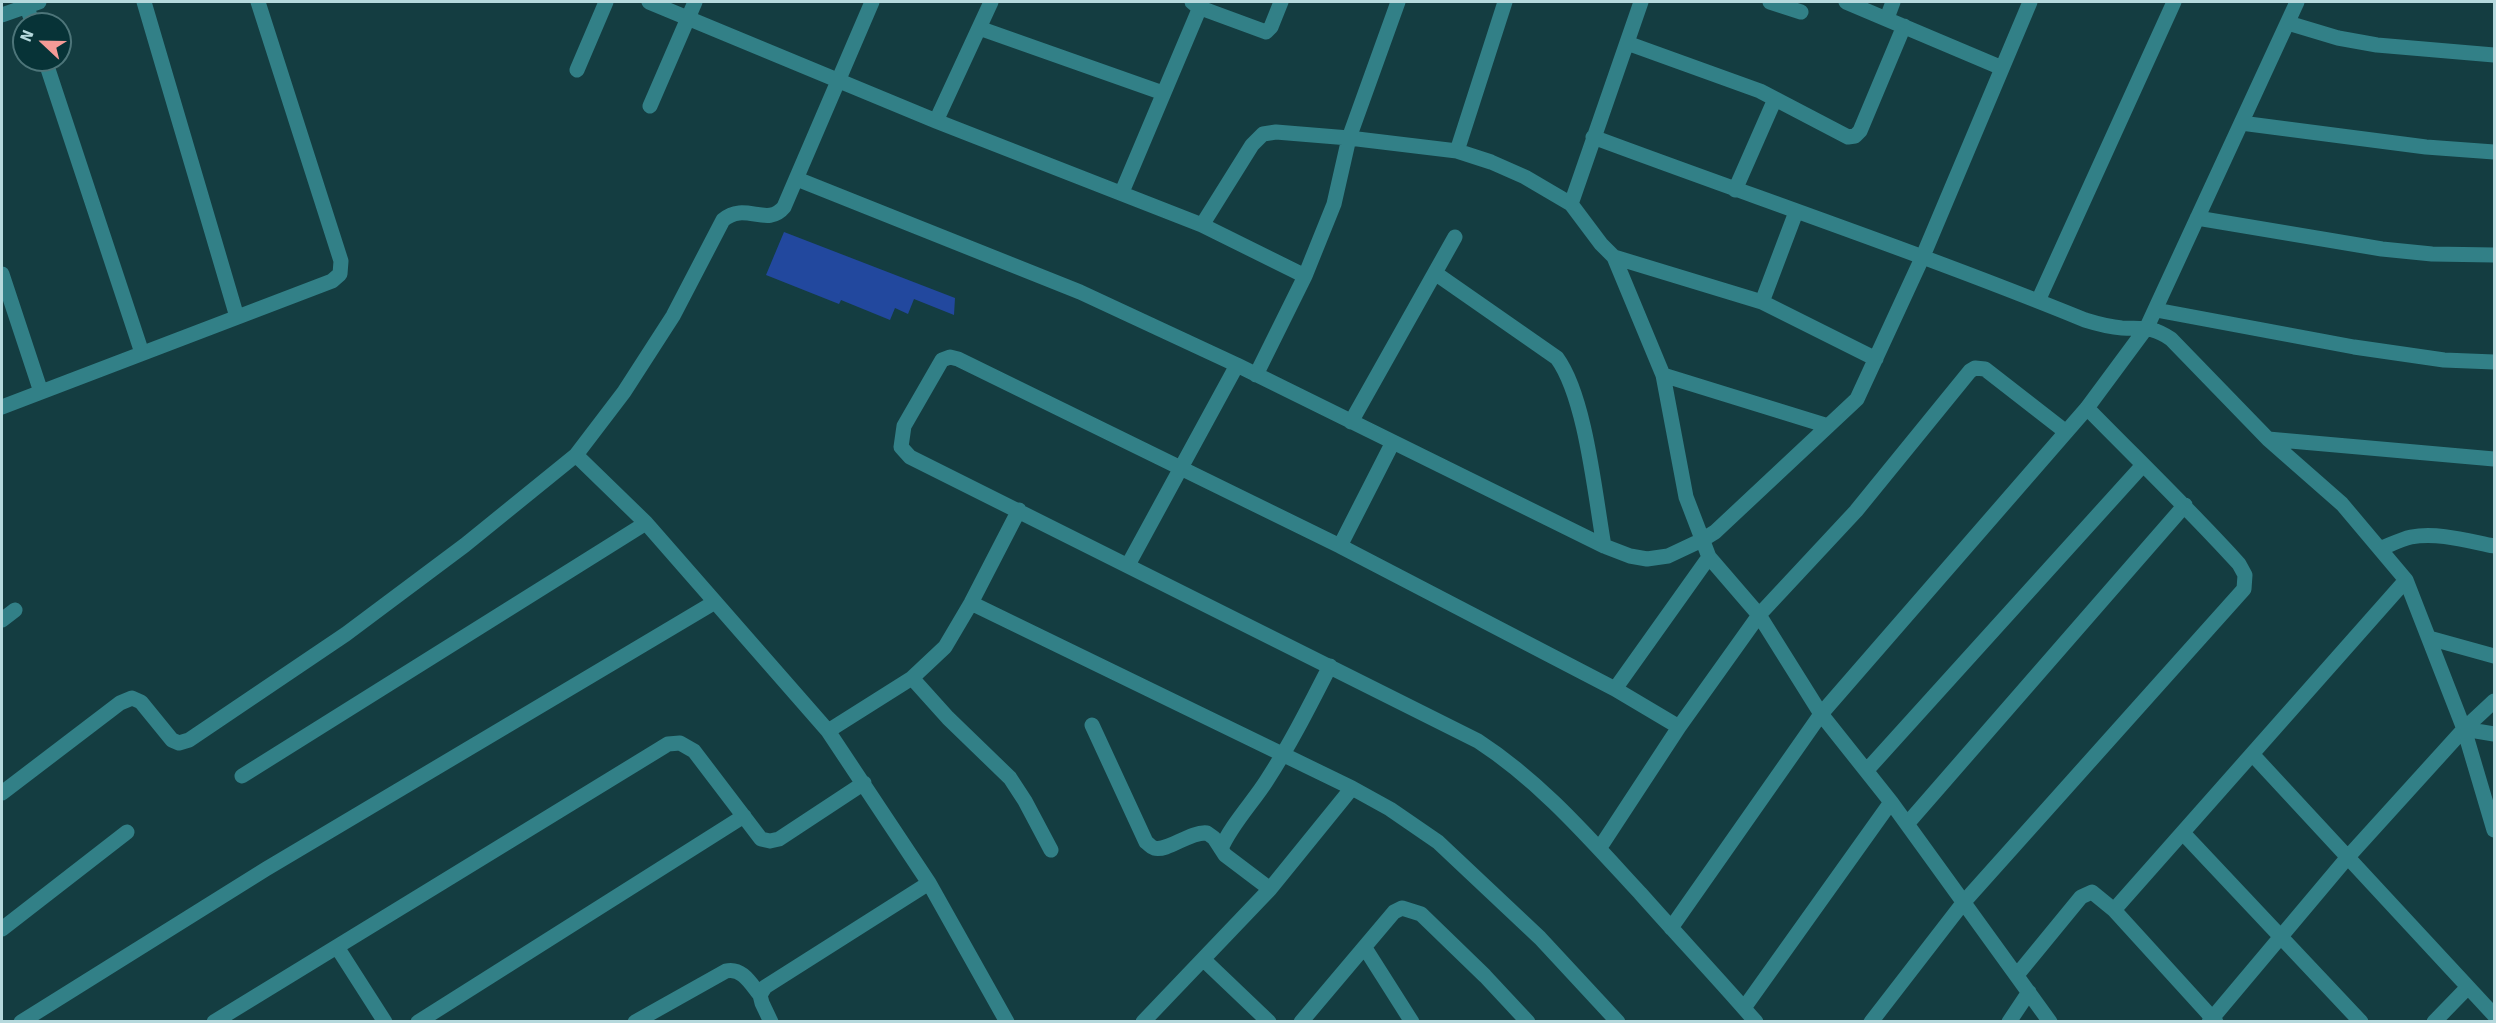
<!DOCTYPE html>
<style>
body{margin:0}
#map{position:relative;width:2496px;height:1023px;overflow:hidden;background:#143d41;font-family:Signika,sans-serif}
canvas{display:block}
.frame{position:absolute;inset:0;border:3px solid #b6d9dd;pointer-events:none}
.north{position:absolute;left:12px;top:12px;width:60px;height:60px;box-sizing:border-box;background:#073337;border:2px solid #4d7579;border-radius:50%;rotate:292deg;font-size:16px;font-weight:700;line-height:24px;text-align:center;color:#b6d9dd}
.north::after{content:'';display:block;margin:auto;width:21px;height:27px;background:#f59b96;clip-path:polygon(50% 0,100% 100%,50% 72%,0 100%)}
</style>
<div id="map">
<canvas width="2496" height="1023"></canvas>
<div class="frame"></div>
<div class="north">N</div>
</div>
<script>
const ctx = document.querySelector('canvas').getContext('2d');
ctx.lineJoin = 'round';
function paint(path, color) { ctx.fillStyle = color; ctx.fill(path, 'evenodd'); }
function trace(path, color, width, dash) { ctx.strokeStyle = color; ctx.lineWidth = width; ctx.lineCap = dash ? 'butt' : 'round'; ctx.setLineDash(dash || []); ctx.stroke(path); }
const building = new Path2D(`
 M784,232L955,298L954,315L914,299L908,314L895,308L890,320L841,300L839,304L766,275Z`);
const minor = new Path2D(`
 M25,2L33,24
 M144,2L237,317
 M649,2L936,121L1202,225L1305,276L1256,375
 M1770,2L1801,12
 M1846,2L2002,68
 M1198,7L1266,32L1271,27L1281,2
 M2,15L39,2
 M1887,18L1893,2
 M2288,23L2338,38L2377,45L2494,55
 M979,28L1163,93
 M1627,43L1760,91L1848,137L1855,136L1860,131L1904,26
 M45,60L142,353
 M577,70L606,2
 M650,106L695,2
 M936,121L991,2
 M2241,123L2426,147L2494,152
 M1593,137C1757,198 1923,254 2085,320C2098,324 2109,327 2122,328C2144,329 2152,326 2171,339L2268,439L2342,504L2406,580L2464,729L2494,830
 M1457,151L1505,2
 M797,179L1080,292L1237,365L1604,546L1630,556L1647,559L1668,556L1702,540L1715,532L1857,399L1923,256L2030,2
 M1735,190L1775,99
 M1122,192L1198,12V7L1192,2
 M1571,204L1641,2
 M2197,218L2382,249L2432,254L2494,255
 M1202,225L1252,145L1263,134L1276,132L1349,138L1457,151L1491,162L1525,177L1571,204L1601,244L1614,257L1663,375L1686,497L1709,557L1759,615L1821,714L1891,802L2050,1022
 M1614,257L1762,302L1876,359
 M1435,273L1557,358C1586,398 1595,496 1604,546
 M2,274L41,392
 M1305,276L1334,204L1349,138L1398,2
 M2038,301L2174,2
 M1762,302L1796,212
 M2156,310L2354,347L2444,360L2494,362
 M1663,375L1828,426
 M2,407L332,281L340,274L341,261L258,2
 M1351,422L1455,237
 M2268,439L2494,459
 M576,455L646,523L828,731L929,883L1007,1022
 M1340,546L1393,442
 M2380,549C2390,545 2401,539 2411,537C2438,532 2468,541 2494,546
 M1128,565L1237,365
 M971,603L1352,788L1390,809L1438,842L1540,938L1618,1022
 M2,620L15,610
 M2429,638L2494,656
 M912,678L948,718L1010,778L1025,801L1051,850
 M1615,689L1709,557
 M1092,725L1146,842C1149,844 1151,847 1154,848C1168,852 1190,831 1207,833L1214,838L1225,855L1270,889
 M1679,727L1615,689L1340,546L958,359L950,357L942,360L904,426L901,447L910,457L1478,741C1541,782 1589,838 1640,893C1678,936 1718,978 1756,1022
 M2464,729L2494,734
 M828,731L912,678L945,647L971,603L1019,510
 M2253,755L2494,1015
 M1867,770L2143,465
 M242,776L646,523
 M2,793L120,703L132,698L141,702L172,740L179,743L189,740L346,634L465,545L576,455L624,392L673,316L723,220C745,201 767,228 784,207L872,2
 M1907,824L2185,505
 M2183,833L2361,1022
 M1221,849C1230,826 1254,801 1267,780C1291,743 1310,705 1330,666
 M1599,849L1679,727L1759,615L1856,511L1970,371L1975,368L1985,369L2066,432
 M2114,910L2406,580
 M1671,928L1821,714L2087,408L2147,327L2297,2
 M2,929L127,832
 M337,947L385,1022
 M1365,948L1412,1022
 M1204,960L1269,1022
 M2017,975L2081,897L2092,892L2114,910L2216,1022
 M1744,1008L1891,802
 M21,1022L266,869L715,602
 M214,1022L668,744L680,743L694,751L761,839L770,841L779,839L864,783
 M418,1022L744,816
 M635,1022L726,971C742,967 751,984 760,995
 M771,1022L762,1003L760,995L765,987L929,883
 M1143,1022L1270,889L1352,788
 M1301,1022L1394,912L1402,908L1421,914L1485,976L1528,1022
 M1871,1022L1963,903L2244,589L2245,575L2239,564C2190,510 2138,460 2087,408
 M2009,1022L2029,992
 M2209,1022L2347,858L2464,729L2494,701
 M2434,1022L2467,988`);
paint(building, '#22489e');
trace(minor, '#328087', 15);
</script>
